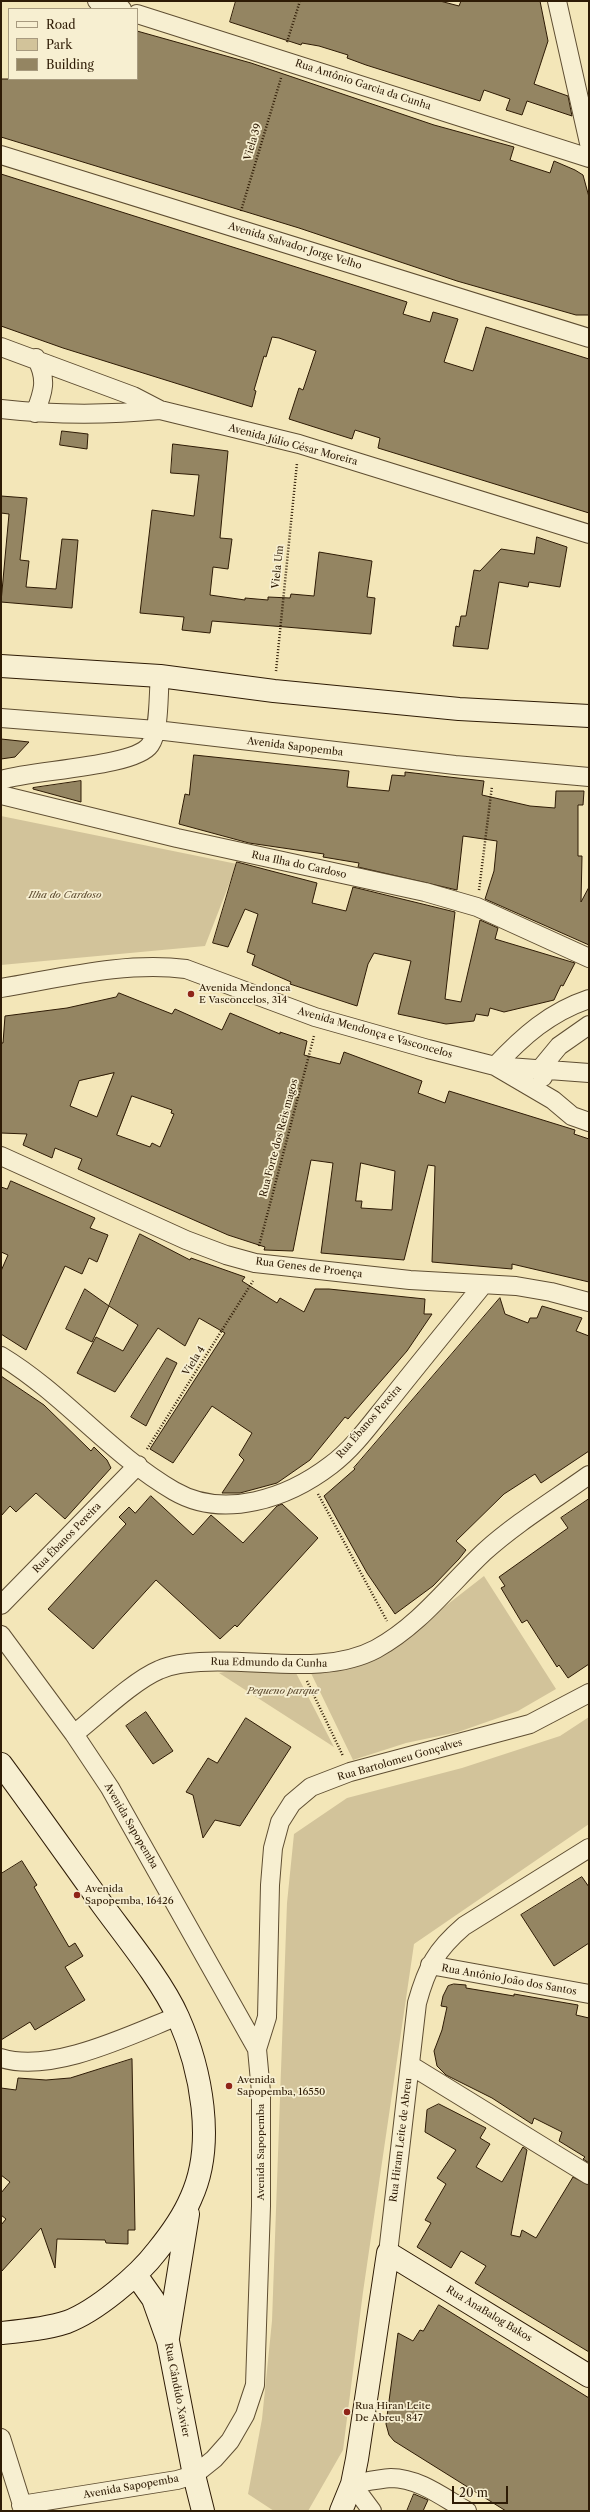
<!DOCTYPE html>
<meta charset="utf-8">
<style>
body{margin:0}
#map{position:relative;width:590px;height:2512px;overflow:hidden;background:#f3e6b8;font-family:"Libre Caslon Text",serif}
canvas{display:block}
.frame{position:absolute;inset:0;border:2px solid #2e1b05;pointer-events:none}
.legend{position:absolute;left:8px;top:8px;width:130px;height:72px;box-sizing:border-box;background:#f7efd1;border:1px solid #a79a7f;margin:0;padding:5px 7px;list-style:none;font-size:12px;color:#2e1b05}
.legend li{display:flex;align-items:center;gap:8px;height:20px}
.legend b{width:20px;border:1px solid #a79a7f}
.scale{position:absolute;left:452px;top:2486px;width:56px;height:18px;box-sizing:border-box;border:2px solid #2e1b05;border-top:0;padding-left:5px;font-size:12px;line-height:14px;white-space:nowrap;color:#2e1b05;-webkit-text-stroke:3px #f7efd1;paint-order:stroke}
</style>
<div id="map">
<canvas width="590" height="2512"></canvas>
<div class="frame"></div>
<ul class="legend">
<li><b style="height:5px;background:#f7efd1"></b>Road</li>
<li><b style="height:11px;background:#d2c39a"></b>Park</li>
<li><b style="height:11px;background:#948562"></b>Building</li>
</ul>
<div class="scale">20 m</div>
</div>
<script>
const ctx = document.querySelector('canvas').getContext('2d');
ctx.lineJoin = 'round';
function paint(path, color) { ctx.fillStyle = color; ctx.fill(path, 'evenodd'); }
function trace(path, color, width, dash) { ctx.strokeStyle = color; ctx.lineWidth = width; ctx.lineCap = dash ? 'butt' : 'round'; ctx.setLineDash(dash || []); ctx.stroke(path); }
function write(font, color, halo, rows, align = 'center') {
  ctx.font = font + ' "Libre Caslon Text",serif'; ctx.lineWidth = 3.5; ctx.setLineDash([]); ctx.textBaseline = 'middle'; ctx.strokeStyle = halo; ctx.fillStyle = color; for (const [text, x, y, turn = 0] of rows) {
    ctx.save(); ctx.translate(x, y); ctx.rotate((+turn || 0) * Math.PI / 180); ctx.textAlign = isNaN(turn) ? turn : align; if (halo) ctx.strokeText(text, 0, 0); ctx.fillText(text, 0, 0); ctx.restore();
  }
}
const green = new Path2D(`
 M1,816L237,864L205,946L1,965Z
 M484,1576L556,1689L518,1711L458,1732L406,1743L353,1760L309,1669L412,1632Z
 M235,1670L295,1671L334,1747L219,1673Z
 M589,1717V1824L414,1944L363,2292L343,2450L308,2511H274L248,2494L262,2419L272,2321L287,1903L294,1834L347,1798L462,1768L560,1736Z`);
const building = new Path2D(`
 M236,1H440L459,6L461,1H540L548,41L534,84L568,96L572,116L527,101L522,115L506,110L510,99L484,90L480,101L366,65L347,58L348,55L319,46L302,43L301,45L230,22Z
 M137,31L251,63L434,125L514,147L510,160L550,173L554,161L575,170L583,175L589,197V315H576L457,281L299,228L1,137V79H137Z
 M1,174L407,302L403,314L430,322L433,312L458,319L444,362L473,371L486,327L589,359V513L378,448L380,438L355,430L352,439L289,419L299,388L303,390L316,351L279,338L272,337L266,357L264,356L254,390L256,391L252,407L63,348L1,326Z
 M62,431L88,434L87,449L60,445Z
 M173,444L228,451L220,538L232,539L228,569L213,567L210,595L245,600V598L268,600V597L290,598L291,594L314,596L319,552L372,561L367,597L375,598L371,634L212,621L210,633L182,630L184,617L140,613L152,510L194,516L199,475L171,473Z
 M1,496L27,498L20,560L29,561L26,587L56,589L62,539L78,540L72,608L1,602L9,514L1,513Z
 M537,537L567,547L560,587L529,582L528,587L499,582L488,649L453,646L456,626L459,627L461,616H466L474,570L480,571L501,549L534,554Z
 M1,739L29,742L15,757L1,759Z
 M194,755L349,771L347,787L389,791L392,775L405,776V772L484,781L482,795L530,806L555,808L556,791H584L583,805H578V856H582L581,902L589,887V945L485,899L494,871L497,841L463,836L457,890L358,867L359,863L323,857L324,854L249,843L179,824L185,794L189,795Z
 M81,781V802L33,789V788Z
 M237,862L317,883L312,903L346,911L353,887L455,912L445,999L461,1002L480,920L498,928L495,939L575,963L563,986L561,985L554,1000L504,1012L490,1008L488,1016L476,1014L474,1021L446,1024L398,1014L411,961L374,953L368,964L357,1006L290,984L291,982L252,965L255,955L247,952L258,914L245,909L228,947L213,943Z
 M119,993L172,1014L175,1009L222,1030L230,1013L280,1034V1032L307,1041L304,1055L340,1064L344,1052L422,1081L418,1093L445,1103L449,1091L575,1130L574,1134L589,1139V1282L512,1264V1269L432,1262L435,1166L428,1165L404,1260L321,1253L333,1163L311,1160L293,1251L264,1250L265,1247L228,1235L78,1169L82,1159L55,1148L52,1158L23,1145L27,1134L1,1133V1043H3L5,1016L67,1008L116,997ZM114,1073L97,1117L70,1106L79,1081ZM132,1096L172,1110L171,1113L174,1114L160,1147L152,1143L150,1147L117,1135ZM361,1163L395,1171L392,1210L361,1208L362,1201H356Z
 M11,1181L95,1218L90,1228L108,1235L97,1262L89,1258L82,1274L65,1266L26,1350L1,1334V1271L8,1255L1,1252V1187L7,1189Z
 M140,1234L190,1260L191,1258L245,1277L242,1281L277,1303L280,1298L304,1312L315,1289H329L425,1299L424,1314H432L407,1351L348,1419L345,1417L310,1460L277,1483L240,1493H222L244,1460L239,1455L252,1433L212,1406L173,1463L150,1449L225,1333L199,1318L185,1346L158,1328L115,1392L77,1373L96,1337L123,1351L138,1325L109,1306Z
 M85,1289L109,1306L92,1342L66,1329Z
 M500,1298L505,1314L528,1323L530,1318H537L542,1306L582,1318L576,1331L589,1336V1451L541,1483L535,1474L504,1494L456,1541L466,1550L459,1559L433,1586L395,1614L367,1573L324,1496L355,1469L354,1468Z
 M167,1358L177,1363L146,1426L131,1417Z
 M1,1376L44,1405L91,1451L94,1447L107,1460L111,1468L65,1519L36,1493L16,1512L10,1506L1,1516Z
 M151,1496L193,1535L211,1515L243,1543L277,1506L282,1504L318,1538L237,1627L235,1625L220,1639L156,1580L93,1649L48,1609L126,1524L119,1517L129,1507L135,1513Z
 M589,1499V1664L568,1678L559,1665L557,1667L527,1620L522,1623L501,1588L505,1586L499,1577L568,1528L561,1518Z
 M146,1712L173,1751L153,1764L126,1726Z
 M246,1718L291,1747L240,1826L215,1820L203,1838L193,1795L186,1792L208,1758L217,1763Z
 M22,1861L37,1885L34,1887L69,1947L75,1943L83,1956L65,1967L85,2000L35,2030L30,2022L1,2040V1874Z
 M582,1877L589,1887V1943L554,1966L521,1915Z
 M454,1984L466,1985V1988L514,1996V1994L578,2005L576,2015L589,2018V2163L583,2159L585,2157L559,2141L562,2132L534,2118L532,2124L492,2098L446,2075L437,2066L434,2051L442,2030L447,2007L441,2006L443,1996L448,1986Z
 M132,2059L135,2230H128V2244L106,2243L105,2240L57,2239L55,2268L41,2228L1,2272V2225L6,2219L1,2215V2193L10,2182L1,2175V2088L16,2090L18,2078L46,2080L70,2078Z
 M439,2104L486,2128L480,2138L490,2144L476,2167L502,2182L523,2147L527,2150L511,2235L520,2237L522,2230L536,2238L573,2177L589,2185V2352L475,2283L486,2266L461,2251L451,2268L417,2247L431,2223L425,2220L446,2184L437,2178L456,2150L425,2132L427,2110Z
 M439,2305L589,2398V2511H506L394,2441L389,2435L386,2424L398,2333L413,2341L420,2330L423,2331Z
 M414,2494L428,2500L423,2511H407Z`);
const path = new Path2D(`
 M287,42L300,1
 M241,211L281,78
 M276,671L297,463
 M479,890L492,786
 M259,1246L314,1036
 M147,1449L253,1281
 M318,1494L387,1621
 M307,1681L343,1756`);
const street = new Path2D(`
 M97,1L122,9
 M557,1L589,143
 M137,14L589,158
 M1,155L589,338
 M1,347L133,396L160,410L299,444L589,534
 M1,409C54,415 107,415 160,410
 M35,413C43,393 48,379 36,358
 M1,718L156,730L455,765L589,777
 M1,780C32,770 135,767 150,745C160,731 158,694 160,676
 M1,795L177,838L425,892L477,907L589,958
 M1,988C61,978 126,961 186,969L315,1017L428,1049L495,1066L589,1073
 M589,999C550,1012 523,1036 495,1066L553,1100L572,1116L589,1122
 M543,1077L540,1069L559,1046L589,1025
 M1,1156L186,1240L226,1255L255,1263L410,1280L516,1286L551,1292L589,1302
 M1,1356C64,1394 110,1454 174,1491C224,1520 288,1498 331,1465C354,1448 372,1422 390,1400C421,1361 452,1323 483,1285
 M1,1605L138,1465
 M1,1635L74,1734L110,1788L257,2049L261,2092V2206L255,2385L245,2415L230,2441L214,2459L194,2475L177,2480L21,2505
 M74,1734C97,1716 133,1681 159,1670C172,1664 186,1663 200,1662C257,1658 325,1676 376,1649C420,1625 449,1585 484,1552C516,1523 554,1500 589,1475
 M430,1965L589,1994
 M257,2049L267,2017L270,1885L273,1848L280,1822L292,1803L311,1787L350,1772L530,1724L589,1693
 M1,2058C52,2074 130,2035 178,2016
 M410,2065L589,2175
 M388,2253L417,2003C427,1967 436,1950 464,1926L589,1848
 M1,2438L24,2511
 M372,2511L352,2484C364,2482 378,2479 391,2478C419,2478 444,2498 467,2511`);
const secondary = new Path2D(`
 M1,666L160,676L274,691L459,709L589,716
 M1,1764C35,1810 68,1857 101,1903C125,1936 162,1981 178,2017C201,2069 216,2144 191,2198C183,2217 170,2235 157,2251C138,2276 96,2311 67,2322C46,2329 22,2331 1,2333
 M136,2275L153,2299L168,2341L194,2475L203,2511
 M168,2338L188,2214
 M341,2511L352,2484L357,2459L388,2253L589,2376`);
const markers = [
 [191,994,4,"#8f2418"],
 [77,1895,4,"#8f2418"],
 [229,2086,4,"#8f2418"],
 [347,2412,4,"#8f2418"]
];
const streetNames = [
 ["Rua Antônio Garcia da Cunha",363,85,18],
 ["Viela 39",253,142,-73],
 ["Avenida Salvador Jorge Velho",295,246,17],
 ["Avenida Júlio César Moreira",293,445,15],
 ["Viela Um",278,567,-84],
 ["Avenida Sapopemba",295,747,7],
 ["Rua Ilha do Cardoso",299,865,12],
 ["Avenida Mendonça e Vasconcelos",375,1033,16],
 ["Rua Forte dos Reis magos",279,1138,-75],
 ["Rua Genes de Proença",309,1268,7],
 ["Viela 4",194,1361,-58],
 ["Rua Ébanos Pereira",369,1422,-49],
 ["Rua Ébanos Pereira",67,1538,-46],
 ["Rua Edmundo da Cunha",269,1663,1],
 ["Rua Bartolomeu Gonçalves",400,1760,-16],
 ["Avenida Sapopemba",131,1826,60],
 ["Rua Antônio João dos Santos",509,1980,10],
 ["Rua Hiram Leite de Abreu",401,2140,-83],
 ["Avenida Sapopemba",261,2152,-90],
 ["Rua AnaBalog Bakos",489,2314,31],
 ["Rua Cândido Xavier",177,2390,79],
 ["Avenida Sapopemba",131,2487,-10]
];
const parkNames = [
 ["Ilha do Cardoso",65,895],
 ["Pequeno parque",283,1691]
];
const poiNames = [
 ["Avenida Mendonca",199,988],
 ["E Vasconcelos, 314",199,1000],
 ["Avenida",85,1889],
 ["Sapopemba, 16426",85,1901],
 ["Avenida",237,2080],
 ["Sapopemba, 16550",237,2092],
 ["Rua Hiran Leite",355,2406],
 ["De Abreu, 847",355,2418]
];
paint(green, '#d2c39a');
paint(building, '#948562');
trace(building, '#2e1b05', 1);
trace(street, '#5f4e32', 20);
trace(secondary, '#2e1b05', 24);
trace(path, '#2e1b05', 2.5, [1, 2]);
trace(street, '#f7efd1', 18);
trace(secondary, '#f7efd1', 22);
for (const [x, y, r, color] of markers) { const dot = new Path2D(); dot.arc(x, y, r, 0, 2 * Math.PI); ctx.fillStyle = color; ctx.fill(dot); trace(dot, '#f7efd1', 1.5); }
write('10px', '#2e1b05', '#f7efd1', streetNames);
write('italic 10px', '#5f4d32', '#f7efd1', parkNames);
write('10px', '#2e1b05', '#f7efd1', poiNames, 'left');
</script>
